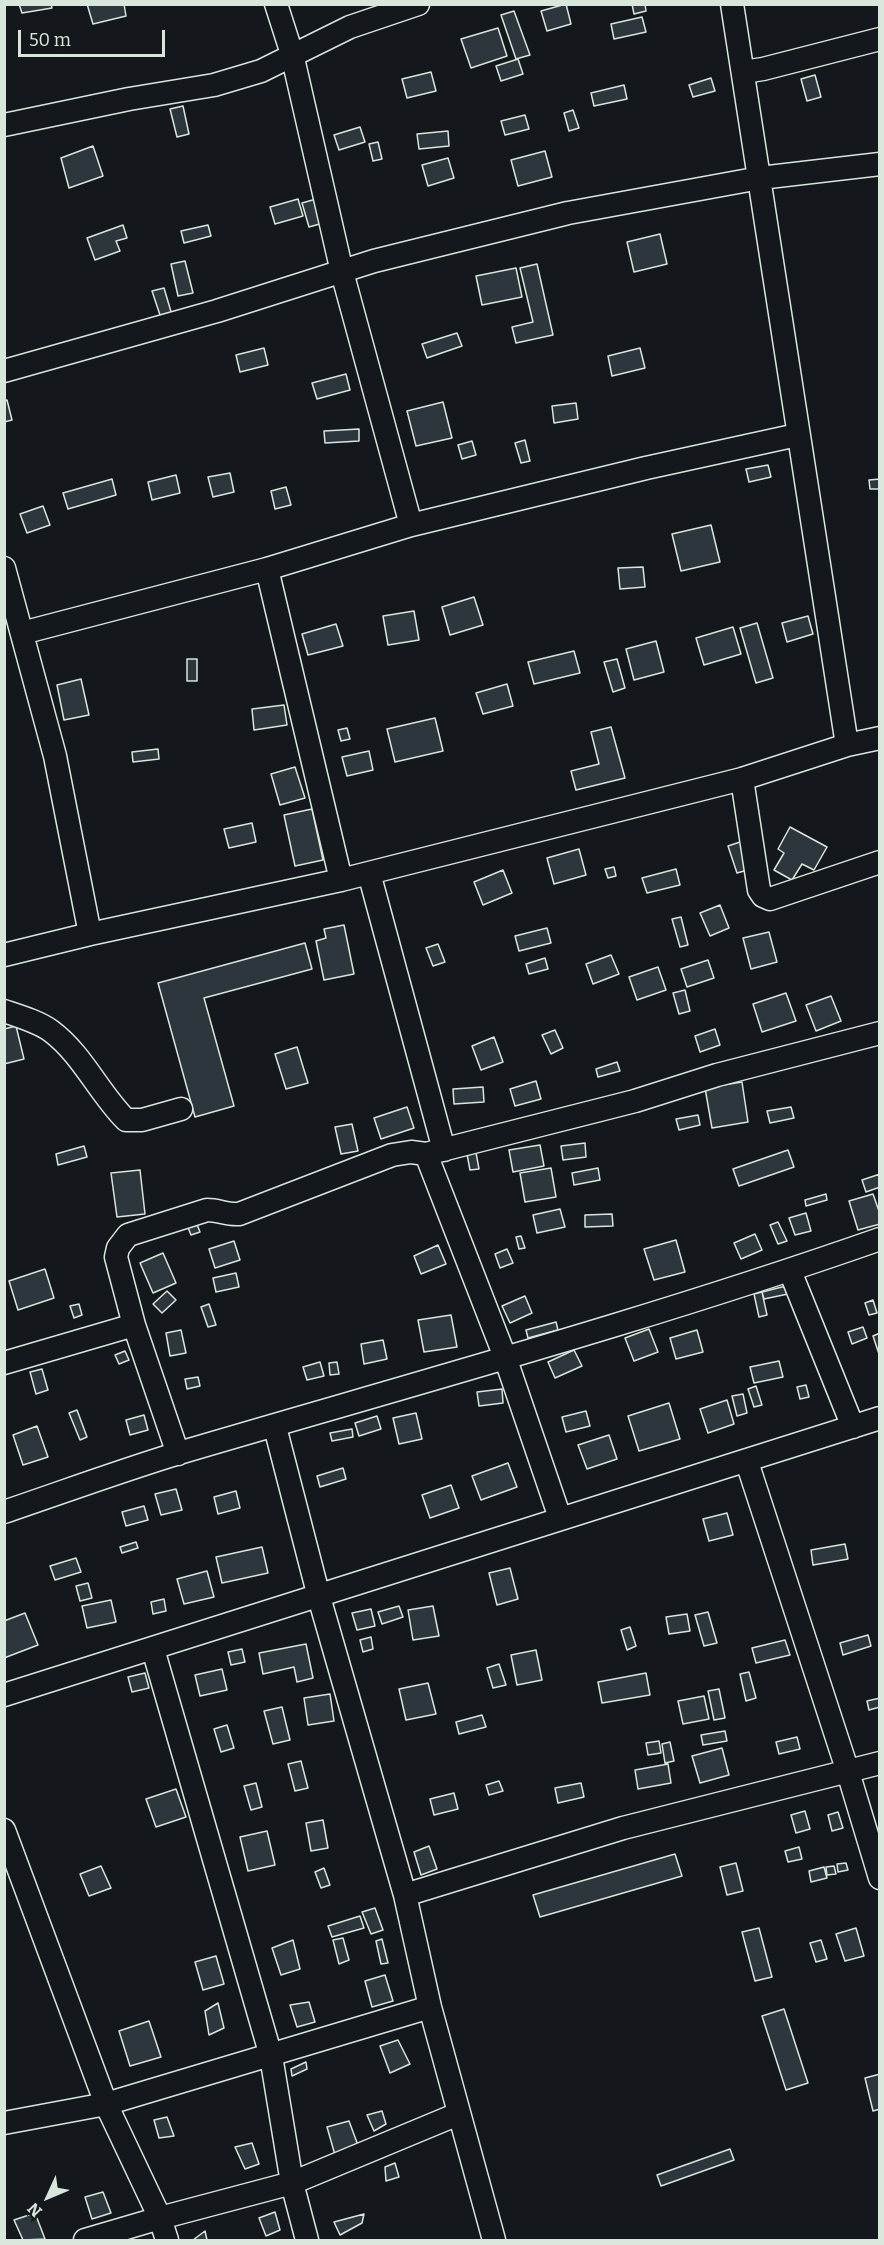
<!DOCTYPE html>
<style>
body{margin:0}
#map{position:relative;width:884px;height:2245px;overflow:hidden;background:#14181c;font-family:Bitter,serif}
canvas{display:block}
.frame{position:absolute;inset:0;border:6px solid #d8e6dc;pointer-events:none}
.north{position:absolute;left:18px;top:2167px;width:60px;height:60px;-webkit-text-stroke:4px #14181c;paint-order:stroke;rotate:226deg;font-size:16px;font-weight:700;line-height:24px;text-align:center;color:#d8e6dc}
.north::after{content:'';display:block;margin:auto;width:21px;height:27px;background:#d8e6dc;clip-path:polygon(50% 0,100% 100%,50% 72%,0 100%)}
.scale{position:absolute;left:18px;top:30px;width:147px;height:27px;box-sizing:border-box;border:3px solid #d8e6dc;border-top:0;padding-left:8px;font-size:18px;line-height:21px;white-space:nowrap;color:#d8e6dc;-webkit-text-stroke:4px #14181c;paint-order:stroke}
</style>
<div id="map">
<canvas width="884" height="2245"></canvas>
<div class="frame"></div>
<div class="north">N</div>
<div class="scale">50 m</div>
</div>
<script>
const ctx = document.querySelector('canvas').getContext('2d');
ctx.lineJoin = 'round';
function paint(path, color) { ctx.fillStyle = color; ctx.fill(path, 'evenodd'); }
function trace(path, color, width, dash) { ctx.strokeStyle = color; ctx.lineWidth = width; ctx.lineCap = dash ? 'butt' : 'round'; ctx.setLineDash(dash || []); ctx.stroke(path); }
const building = new Path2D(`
 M19,4H51L52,8L22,13Z
 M87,4H124L126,16L93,24Z
 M566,4L571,24L547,31L541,11Z
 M632,4H645L646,11L634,14Z
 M514,11L530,55L516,59L501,15Z
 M642,17L646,32L614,39L611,24Z
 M498,28L507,56L471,68L461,39Z
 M518,59L523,74L501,81L496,66Z
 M431,72L436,91L407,98L402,79Z
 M815,75L821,97L807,101L801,79Z
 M711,78L715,91L693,97L689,85Z
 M624,85L627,99L594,106L591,93Z
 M183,106L189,134L177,137L170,109Z
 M573,110L579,128L569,131L564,113Z
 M525,115L529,129L505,135L501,121Z
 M360,127L365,142L339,150L334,135Z
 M448,131L449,146L419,149L417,134Z
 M378,142L382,159L373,161L369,144Z
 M93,146L103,176L69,188L61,158Z
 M545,151L552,177L518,186L511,160Z
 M448,158L454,178L428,186L422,165Z
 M298,199L303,216L275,224L270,207Z
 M316,199L323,223L309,227L302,203Z
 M123,225L127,238L116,241L120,251L95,260L87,238Z
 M208,225L211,236L184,243L181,231Z
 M660,234L667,264L634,272L627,242Z
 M185,261L193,293L178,296L171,264Z
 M537,264L553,335L516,343L512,327L533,322L520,268Z
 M516,268L522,297L482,305L476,276Z
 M164,288L172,315L161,318L152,291Z
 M457,333L462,346L427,358L422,344Z
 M264,348L268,365L240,372L236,355Z
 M640,348L645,368L612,376L608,356Z
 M346,374L350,390L317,399L312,383Z
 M7,400L12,420L4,422V401Z
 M443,402L452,438L416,446L407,411Z
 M576,403L578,419L554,423L552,406Z
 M359,429V441L325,443L324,431Z
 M525,440L530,461L521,463L515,443Z
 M472,441L476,455L462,459L458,445Z
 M768,465L771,477L749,482L746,469Z
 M230,473L234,492L213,497L208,477Z
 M176,475L180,493L152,500L148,482Z
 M112,479L116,495L68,509L63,493Z
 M880,479V489H870L869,480Z
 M286,487L291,505L275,509L271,491Z
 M43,506L50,525L27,533L20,514Z
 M711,525L720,562L681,571L672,534Z
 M643,567L645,587L620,589L618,568Z
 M474,597L483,625L450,635L442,607Z
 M414,611L419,640L388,645L383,616Z
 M808,616L813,634L787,642L782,623Z
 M757,623L773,678L756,683L740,628Z
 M336,624L343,646L308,655L302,634Z
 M733,627L741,654L704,665L696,638Z
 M656,641L664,672L634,680L626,649Z
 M574,651L580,673L534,684L528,662Z
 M187,659H197V681H187Z
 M617,659L625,688L613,692L604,662Z
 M81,679L89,715L64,720L57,685Z
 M507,684L513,706L483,714L476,693Z
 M284,705L287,725L254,730L252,709Z
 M435,718L443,751L395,762L387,729Z
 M611,727L625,778L576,790L571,771L599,764L591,732Z
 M347,728L350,739L341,741L338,730Z
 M158,749L159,759L133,762L132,752Z
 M369,751L373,770L347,776L342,757Z
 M295,767L305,798L280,805L271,774Z
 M312,809L323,860L295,866L284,815Z
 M252,823L256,842L229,848L224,829Z
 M790,827L827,847L814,870L802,864L792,880L774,870L784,853L778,849Z
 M746,840L755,868L737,873L728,846Z
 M579,849L586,875L554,884L547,858Z
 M614,867L616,876L608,878L605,869Z
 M676,869L680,885L647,893L642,878Z
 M503,870L512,893L483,905L474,882Z
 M720,905L729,928L710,936L700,913Z
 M681,917L688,945L680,947L672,919Z
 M344,925L354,974L324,980L316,941L326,938L324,929Z
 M547,928L551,943L519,951L515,936Z
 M769,932L777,962L751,969L743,938Z
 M305,943L312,969L204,998L234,1106L195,1117L158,983Z
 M438,944L445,962L433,966L426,948Z
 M611,955L619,974L593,984L586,964Z
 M545,958L548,969L529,974L526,964Z
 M708,960L714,978L687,987L681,969Z
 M658,967L666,990L637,1000L629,977Z
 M685,990L690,1011L679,1014L673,993Z
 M786,993L796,1021L762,1032L753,1004Z
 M831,996L841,1021L816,1031L806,1005Z
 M16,1026L24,1059L4,1064V1029Z
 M715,1029L720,1045L700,1052L695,1036Z
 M555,1030L563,1048L551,1054L542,1035Z
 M494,1037L503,1062L481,1070L472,1046Z
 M297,1047L308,1083L286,1089L275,1054Z
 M617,1062L620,1071L598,1077L596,1069Z
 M536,1081L541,1099L515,1106L510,1089Z
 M742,1082L748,1122L712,1128L705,1088Z
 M483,1087L484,1102L454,1104L453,1089Z
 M407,1107L414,1128L381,1139L374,1118Z
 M791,1107L794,1118L770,1123L767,1111Z
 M698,1115L700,1125L679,1130L676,1119Z
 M352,1124L358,1151L341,1154L335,1127Z
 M585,1143L586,1157L563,1160L561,1146Z
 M540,1145L544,1166L513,1172L509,1150Z
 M84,1146L87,1157L58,1165L56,1154Z
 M475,1147L479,1169L470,1170L466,1149Z
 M788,1150L794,1167L739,1186L733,1169Z
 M551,1168L556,1197L525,1202L520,1173Z
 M598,1168L600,1180L574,1185L572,1173Z
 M140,1170L145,1214L117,1217L111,1173Z
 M880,1174V1187L866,1192L862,1180Z
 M826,1194L827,1200L806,1206L805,1200Z
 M873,1194L880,1214V1224L858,1230L849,1201Z
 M560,1209L565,1227L537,1233L533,1215Z
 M806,1213L811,1231L795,1235L789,1218Z
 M612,1214L613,1226L585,1227V1215Z
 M196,1222L200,1232L191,1235L187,1225Z
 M778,1222L787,1241L778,1244L770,1225Z
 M755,1234L762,1250L741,1259L734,1243Z
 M521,1236L525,1248L519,1249L516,1237Z
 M676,1240L685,1272L654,1280L644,1249Z
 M234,1241L240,1260L215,1268L209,1249Z
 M438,1245L446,1264L421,1274L414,1256Z
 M507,1249L513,1263L500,1268L495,1254Z
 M163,1253L176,1283L153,1293L140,1263Z
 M45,1269L54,1298L18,1310L9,1281Z
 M236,1273L239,1287L216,1292L213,1278Z
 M786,1286L788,1294L764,1299L762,1292Z
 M167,1291L176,1300L162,1313L153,1304Z
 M762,1292L767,1315L759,1317L754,1294Z
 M525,1296L532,1313L510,1323L502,1306Z
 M873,1300L877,1313L869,1315L865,1303Z
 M79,1304L82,1315L74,1318L70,1306Z
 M209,1304L216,1325L208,1327L201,1307Z
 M451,1315L457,1347L424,1352L418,1320Z
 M556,1322L558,1330L528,1338L526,1330Z
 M863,1327L867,1338L852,1344L848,1332Z
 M649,1329L658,1352L634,1361L625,1338Z
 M181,1330L186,1353L170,1356L166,1333Z
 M697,1330L703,1352L676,1359L670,1338Z
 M880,1333V1354H879L873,1336Z
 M383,1340L387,1359L364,1364L361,1344Z
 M574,1350L582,1366L555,1378L548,1362Z
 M125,1351L129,1360L119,1364L115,1355Z
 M779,1361L783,1377L754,1383L750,1367Z
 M320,1362L324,1376L307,1380L303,1367Z
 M337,1362L339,1374L330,1375L329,1363Z
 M42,1369L48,1390L36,1394L30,1372Z
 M198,1377L200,1386L187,1389L185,1379Z
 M806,1385L809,1397L800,1399L797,1387Z
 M756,1386L762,1405L754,1407L748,1389Z
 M502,1389L503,1403L479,1406L477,1392Z
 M743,1394L747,1413L737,1416L732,1396Z
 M727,1400L734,1424L708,1433L700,1409Z
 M669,1403L680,1439L639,1451L628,1416Z
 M77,1410L87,1437L80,1440L69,1413Z
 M586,1411L590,1426L566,1432L562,1417Z
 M416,1413L422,1439L399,1444L393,1418Z
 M144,1415L148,1430L130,1435L126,1420Z
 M377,1416L381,1429L359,1436L355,1423Z
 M37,1426L48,1457L23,1465L13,1435Z
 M352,1429L353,1437L332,1441L330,1433Z
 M609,1435L617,1459L587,1469L578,1445Z
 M508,1463L517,1487L481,1500L472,1476Z
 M343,1468L346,1479L320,1487L317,1476Z
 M451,1485L459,1508L430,1518L422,1495Z
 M176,1489L182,1510L161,1515L155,1494Z
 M236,1491L240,1508L218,1514L214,1497Z
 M144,1506L148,1520L126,1526L122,1512Z
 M727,1513L733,1535L709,1541L703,1519Z
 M136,1542L138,1548L122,1553L120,1547Z
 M845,1544L848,1559L813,1565L811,1550Z
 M262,1547L268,1573L222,1583L216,1557Z
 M76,1558L81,1572L55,1580L50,1566Z
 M510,1568L518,1599L497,1605L489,1573Z
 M207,1571L214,1597L184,1604L177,1579Z
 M88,1583L92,1598L80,1601L76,1586Z
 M164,1599L166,1611L153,1614L151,1602Z
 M111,1600L116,1622L87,1628L82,1606Z
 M399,1606L403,1617L382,1624L378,1612Z
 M433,1606L439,1636L413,1640L408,1610Z
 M371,1609L375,1626L357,1630L352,1613Z
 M708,1612L717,1643L704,1646L695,1615Z
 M25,1613L38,1645L4,1658V1621Z
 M687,1614L690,1631L669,1634L666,1617Z
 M630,1627L636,1646L627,1650L621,1630Z
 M868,1635L871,1646L843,1655L840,1643Z
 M371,1637L373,1649L363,1652L360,1640Z
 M785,1640L790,1655L756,1663L752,1648Z
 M306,1644L313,1678L297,1682L294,1667L263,1674L259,1653Z
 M242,1649L245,1662L231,1665L228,1652Z
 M536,1650L542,1680L517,1685L511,1655Z
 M499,1664L506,1685L493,1688L487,1668Z
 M222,1669L227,1690L200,1696L195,1675Z
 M749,1672L756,1698L746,1701L740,1674Z
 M145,1673L149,1688L132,1692L128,1677Z
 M646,1673L650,1695L602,1703L598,1682Z
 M428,1683L436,1714L406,1720L399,1689Z
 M719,1689L725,1718L714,1720L708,1691Z
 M330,1694L334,1721L308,1725L304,1698Z
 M704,1696L709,1719L683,1724L678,1701Z
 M880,1698V1707L869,1710L867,1701Z
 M282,1707L290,1740L273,1744L264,1711Z
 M482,1715L486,1727L459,1734L456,1722Z
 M227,1725L234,1748L221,1752L214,1729Z
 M725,1731L727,1741L703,1745L701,1735Z
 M797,1737L800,1749L779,1754L776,1742Z
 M659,1741L661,1753L648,1755L646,1743Z
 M670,1742L674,1761L665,1763L662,1744Z
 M722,1748L729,1775L700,1783L692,1756Z
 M301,1761L308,1788L295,1791L288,1764Z
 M668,1764L671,1783L638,1789L635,1770Z
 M499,1781L503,1791L489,1795L486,1785Z
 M256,1783L262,1807L251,1810L244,1786Z
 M581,1783L584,1797L558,1803L555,1788Z
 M176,1789L186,1817L156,1827L146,1799Z
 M454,1793L458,1809L434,1815L430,1799Z
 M805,1811L810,1829L796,1833L791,1815Z
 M838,1812L843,1828L832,1831L828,1815Z
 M323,1820L328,1848L311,1851L306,1823Z
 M267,1831L275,1865L248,1871L240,1837Z
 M429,1846L437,1869L421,1875L414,1852Z
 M799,1847L802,1859L788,1862L785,1851Z
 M675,1854L682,1876L540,1917L533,1895Z
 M736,1863L743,1891L727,1895L720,1867Z
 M846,1863L848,1870L838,1872L837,1864Z
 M101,1866L111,1888L89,1896L80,1874Z
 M834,1866L836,1874L827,1875L826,1867Z
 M824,1867L827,1878L811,1882L809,1871Z
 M324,1868L330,1885L321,1888L315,1872Z
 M375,1908L383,1930L371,1934L362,1912Z
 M360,1916L364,1928L332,1937L328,1926Z
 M759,1928L772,1977L755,1981L742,1932Z
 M856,1928L864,1956L845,1961L836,1934Z
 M343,1938L349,1960L339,1964L333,1940Z
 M382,1939L388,1963L381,1964L376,1941Z
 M293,1940L300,1969L281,1975L272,1948Z
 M821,1940L827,1959L816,1962L810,1943Z
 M216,1956L224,1984L203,1990L195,1962Z
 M385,1975L393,2001L372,2007L365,1981Z
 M309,2002L315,2022L297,2027L290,2005Z
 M218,2003L224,2028L209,2035L205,2011Z
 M784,2009L808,2083L786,2090L762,2016Z
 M149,2021L161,2057L130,2066L119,2031Z
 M398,2040L410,2064L390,2073L380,2046Z
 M306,2062L307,2069L292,2076L291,2069Z
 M880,2074V2109L873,2111L865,2078Z
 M382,2111L386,2124L374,2131L367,2115Z
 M167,2117L174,2136L159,2138L154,2120Z
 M349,2121L359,2148L335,2155L327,2127Z
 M252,2143L259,2164L245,2169L235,2147Z
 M730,2149L734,2160L661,2186L657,2175Z
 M395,2163L399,2177L386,2181L385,2167Z
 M103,2192L111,2213L92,2219L85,2197Z
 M275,2212L280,2230L266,2236L259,2218Z
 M35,2213L45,2239L23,2240L14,2220Z
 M364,2214L362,2223L340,2235L334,2222Z
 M205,2231L207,2240H193Z`);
const minor = new Path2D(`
 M276,4L292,54L342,272L411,525
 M732,4L847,745
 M743,72L763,69L880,39
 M4,125L129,99L214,85L261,71L350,27L418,4
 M4,371L217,311L374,261L568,213L760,178L880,164
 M4,568L55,756L90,934
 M267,569L341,880
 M22,633L267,569L411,525L646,468L797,435
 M742,779L759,890L763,896L770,899L880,862
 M369,873L444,1150
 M4,955L90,934L341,880L742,779L847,745L880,738
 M4,1011C19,1016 39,1022 51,1031C83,1055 98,1092 126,1120H142L181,1109
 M790,1271L853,1427
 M4,1363L134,1325
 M275,1427L319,1597L405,1895L430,2007L494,2240
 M178,1454L134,1325L116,1257L118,1248L128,1235L207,1210C219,1210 227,1215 239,1214L392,1155L411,1152L426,1154
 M747,1462L848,1772L880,1878
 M4,1512C63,1492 120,1471 179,1453C413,1384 649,1320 880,1239
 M560,1518L505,1357L426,1154L635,1101L717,1075L880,1033
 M153,1649L271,2056L292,2183L307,2240
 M4,1695L880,1418
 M4,1830L106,2104L160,2218L167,2240
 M405,1895L623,1828L880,1763
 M4,2123L106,2104L430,2007
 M85,2240L160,2218L292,2183L458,2114`);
paint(building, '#2c363c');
trace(building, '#d8e6dc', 1.5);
trace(minor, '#d8e6dc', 25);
trace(minor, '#14181c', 22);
</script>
